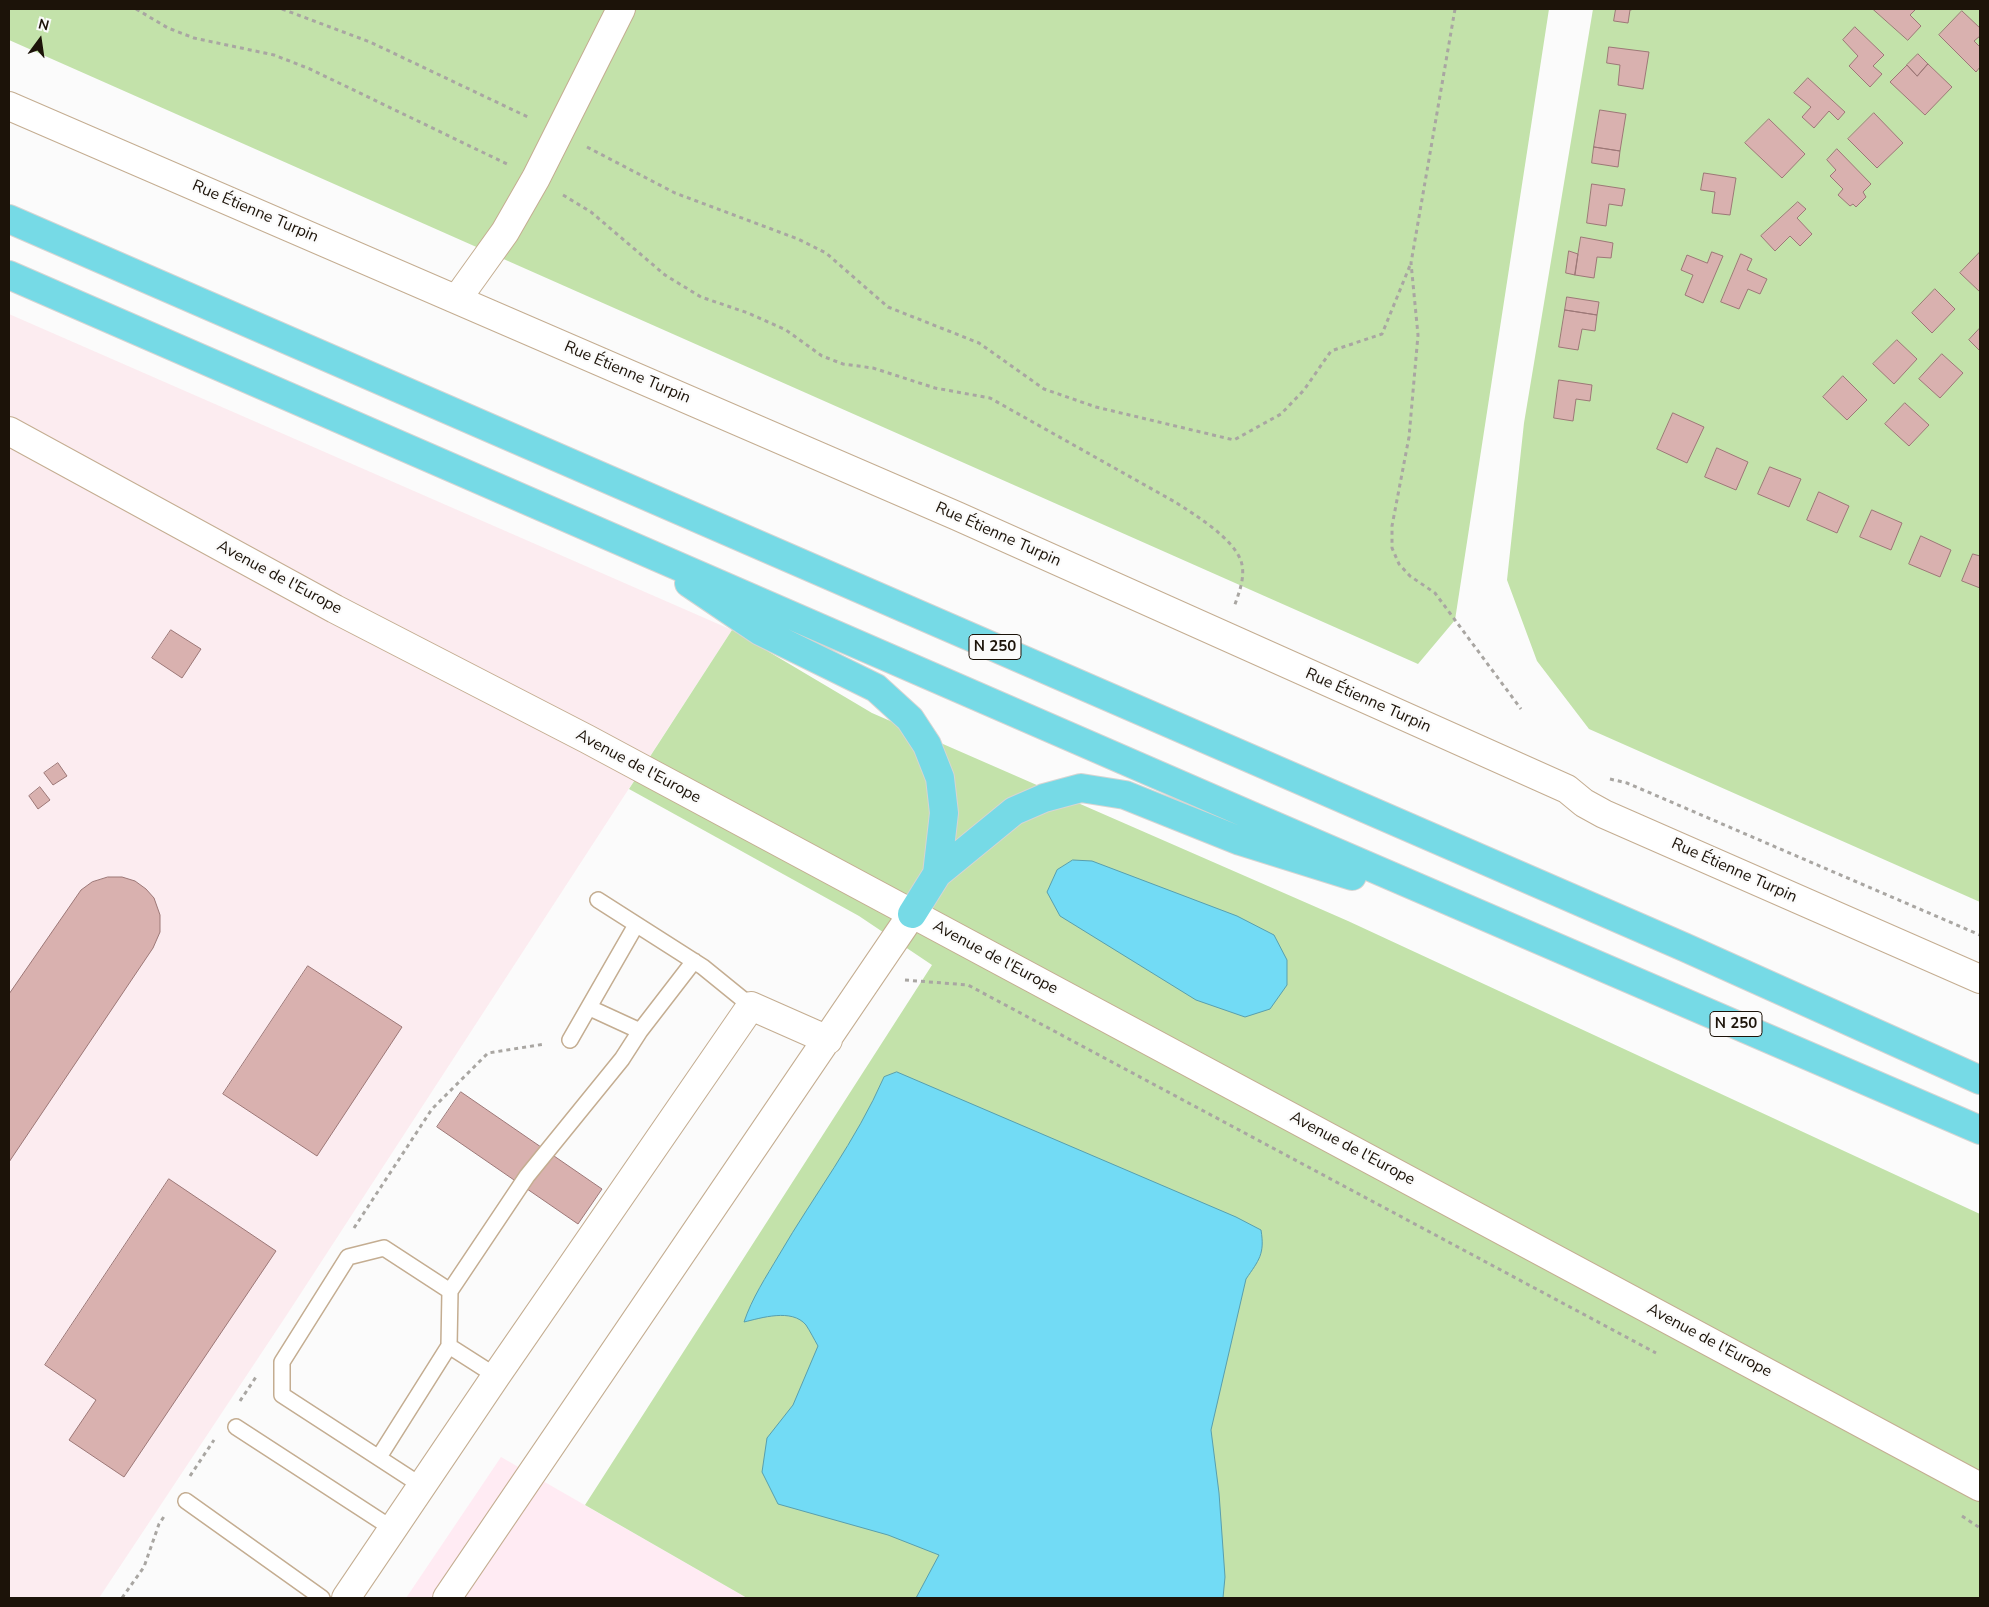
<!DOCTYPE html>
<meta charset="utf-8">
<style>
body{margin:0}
#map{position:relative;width:1989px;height:1607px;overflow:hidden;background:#fbfbfb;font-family:"Nunito Sans",sans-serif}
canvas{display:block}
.frame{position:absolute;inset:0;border:10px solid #1c1309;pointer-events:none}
.north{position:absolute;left:15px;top:15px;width:50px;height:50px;-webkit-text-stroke:4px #fbfbfb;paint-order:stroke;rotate:14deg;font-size:14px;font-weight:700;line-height:20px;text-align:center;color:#1c1309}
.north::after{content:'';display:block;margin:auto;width:18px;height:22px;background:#1c1309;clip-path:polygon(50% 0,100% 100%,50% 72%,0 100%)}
</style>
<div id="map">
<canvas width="1989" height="1607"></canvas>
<div class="frame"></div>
<div class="north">N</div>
</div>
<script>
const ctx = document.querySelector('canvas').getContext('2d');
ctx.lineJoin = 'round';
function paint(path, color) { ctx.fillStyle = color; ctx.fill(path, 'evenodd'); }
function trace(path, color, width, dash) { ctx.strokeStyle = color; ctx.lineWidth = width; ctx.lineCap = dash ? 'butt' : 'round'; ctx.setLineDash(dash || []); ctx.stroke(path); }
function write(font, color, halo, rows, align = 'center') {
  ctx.font = font + ' "Nunito Sans",sans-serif'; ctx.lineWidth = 4.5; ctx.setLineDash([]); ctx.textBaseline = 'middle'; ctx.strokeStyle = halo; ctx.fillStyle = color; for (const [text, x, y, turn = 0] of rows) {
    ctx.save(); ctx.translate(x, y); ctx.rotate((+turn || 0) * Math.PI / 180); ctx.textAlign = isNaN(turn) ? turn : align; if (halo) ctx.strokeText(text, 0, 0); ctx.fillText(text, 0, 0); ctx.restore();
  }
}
const industrial = new Path2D(`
 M9,314L732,630L288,1313L99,1598H9Z`);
const medical = new Path2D(`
 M501,1457L747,1598H406Z`);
const green = new Path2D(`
 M9,9H1549L1455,620L1418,664L9,40Z
 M1593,9H1980V902L1589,729L1537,661L1507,580L1524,423Z
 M732,630L872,713L1348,921L1980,1214V1598H747L585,1505L932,965L859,916L629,789Z`);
const water = new Path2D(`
 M1073,860L1092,861L1237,916L1274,935L1287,960V985L1270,1009L1245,1017L1196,1000L1060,916L1047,892L1057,870Z
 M897,1072L1236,1217L1261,1230C1265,1254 1259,1260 1246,1279L1211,1430L1219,1493L1225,1577L1223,1598H916L939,1555L888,1535L778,1504L762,1472L767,1438L793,1405L818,1346C814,1339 810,1331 806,1325C792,1308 761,1318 744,1322C752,1298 766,1277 779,1255C814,1195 856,1141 884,1077Z`);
const building = new Path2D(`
 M1616,9H1635L1630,10L1628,23L1614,21Z
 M1873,9H1916L1910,15L1921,26L1908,40Z
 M1962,11L1980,28V36L1974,41L1980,47V67L1976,72L1939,35Z
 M1855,27L1884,55L1873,66L1882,74L1870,87L1849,66L1858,56L1843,40Z
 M1609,47L1649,52L1643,89L1618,85L1620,65L1607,63Z
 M1918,54L1928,64L1917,76L1907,65Z
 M1928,64L1952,87L1925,115L1890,82L1907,65L1917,76Z
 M1808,78L1845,112L1838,120L1829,111L1814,128L1802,117L1811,107L1794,93Z
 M1600,110L1626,114L1620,151L1594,147Z
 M1874,113L1903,143L1877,168L1848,139Z
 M1769,119L1805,154L1782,178L1745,143Z
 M1594,147L1620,151L1618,167L1592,163Z
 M1837,149L1871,184L1863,192L1866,197L1856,207L1853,204L1850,206L1838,195L1843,189L1830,176L1836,170L1827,160Z
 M1704,173L1736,178L1730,215L1712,213L1715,192L1701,190Z
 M1592,184L1625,189L1622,206L1609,204L1606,226L1587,223Z
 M1798,202L1806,209L1797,218L1812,234L1800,246L1790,236L1775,251L1761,236Z
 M1581,237L1613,243L1611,258L1597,257L1594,278L1575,275Z
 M1569,251L1578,254L1575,275L1566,273Z
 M1712,252L1723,256L1703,303L1685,295L1693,275L1681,270L1687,255L1707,263Z
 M1980,252V292L1960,273Z
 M1741,254L1752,259L1747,270L1767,279L1760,294L1748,289L1739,309L1721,302Z
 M1935,289L1955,309L1932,333L1912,313Z
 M1567,297L1599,302L1597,315L1565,310Z
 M1565,310L1597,315L1595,331L1582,329L1578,350L1559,347Z
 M1980,328V351L1969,340Z
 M1897,340L1917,359L1894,384L1873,364Z
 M1942,354L1963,373L1940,398L1919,379Z
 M1843,376L1867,400L1847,420L1823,397Z
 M1559,380L1592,385L1590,401L1576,399L1573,421L1554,418Z
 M1905,403L1929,425L1909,446L1885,424Z
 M1673,413L1704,427L1687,463L1657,449Z
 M1717,448L1748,462L1736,490L1705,477Z
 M1770,467L1801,479L1789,507L1758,494Z
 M1819,492L1849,506L1837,533L1807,520Z
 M1872,510L1902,523L1891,550L1860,537Z
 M1921,536L1951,550L1940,577L1909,564Z
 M1973,554L1980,556V588L1962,581Z
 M171,630L201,649L182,678L152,658Z
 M58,763L67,776L53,785L44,773Z
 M40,787L50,800L38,809L29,796Z
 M108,877H122L135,881L146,889L154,898L160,915V932L153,948L9,1162V994L81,890L92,882Z
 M308,966L402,1027L317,1156L223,1094Z
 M461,1092L602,1189L578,1224L437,1127Z
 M169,1179L276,1251L124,1477L69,1440L96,1400L45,1365Z`);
const path = new Path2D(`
 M136,9L168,28L194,38L274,55L310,69L507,164
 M282,9L370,42L530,118
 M1455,9L1411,263L1418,335L1409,437L1392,526V548L1399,564L1410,576L1435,593L1521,709
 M587,147L675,193L798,239L826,253L888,307L979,343L1044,389L1096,407L1234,440L1281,414L1304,390L1331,351L1382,334L1411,263
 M563,195L591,212L665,275L701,297L748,313L786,330L822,356L843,364L873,368L935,388L990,398L1175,502C1194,514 1233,538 1241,561C1246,576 1239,593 1234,607
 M1610,779L1627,783L1980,935
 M905,980L968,985L1656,1353
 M354,1228L432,1109L488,1053L545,1044
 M240,1401L256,1377
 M190,1476L214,1440
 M1962,1516L1980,1528
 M122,1598L144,1567L159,1524L165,1515`);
const service = new Path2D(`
 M598,900L703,967L751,1006
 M590,1008L640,1031
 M570,1040L636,925
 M450,1291L527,1176L622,1059L640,1031L694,961
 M236,1427L393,1529
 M379,1457L449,1346
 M422,1486L282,1395V1362L348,1257L384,1248L450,1291L449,1346L496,1376
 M186,1501L322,1598`);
const minor = new Path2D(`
 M9,106L957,516L1567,789L1584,803L1604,814L1980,979
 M457,299L505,232L536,178L621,9
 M9,431L335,609L587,739L1980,1487
 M346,1598L496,1376L751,1006L828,1040
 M447,1598L912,914`);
const trunk = new Path2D(`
 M9,219L1684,947L1980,1080
 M9,275L1252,816L1980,1130
 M689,583L760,631L876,688L910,719L927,745L940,778L944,813L937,874
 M912,914L937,874L1014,811L1044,798L1081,788L1125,795L1240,841L1352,876`);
const shields = [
 [995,647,52],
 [1736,1024,52]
];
const shieldNames = [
 ["N 250",995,647],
 ["N 250",1736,1024]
];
const streetNames = [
 ["Rue Étienne Turpin",255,212,23],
 ["Rue Étienne Turpin",627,373,23],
 ["Rue Étienne Turpin",998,535,24],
 ["Avenue de l'Europe",279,578,28],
 ["Rue Étienne Turpin",1368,701,24],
 ["Avenue de l'Europe",638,767,28],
 ["Rue Étienne Turpin",1734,871,24],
 ["Avenue de l'Europe",995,958,28],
 ["Avenue de l'Europe",1352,1149,28],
 ["Avenue de l'Europe",1709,1341,28]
];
paint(industrial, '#fcecf0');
paint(medical, '#ffebf3');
paint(green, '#c3e2aa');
paint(water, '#72dbf5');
trace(water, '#589fae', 1);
paint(building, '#d9b1af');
trace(building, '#9d7877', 1);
trace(service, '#c4ad91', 18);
trace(minor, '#c4ad91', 30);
trace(trunk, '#d6d5d3', 30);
trace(path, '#a9a6a2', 3, [4, 4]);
trace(service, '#fff', 15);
trace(minor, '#fff', 28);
trace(trunk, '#76dae6', 28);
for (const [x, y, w] of shields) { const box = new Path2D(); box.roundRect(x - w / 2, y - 12.5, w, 25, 4); ctx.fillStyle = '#fbfbfb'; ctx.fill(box); trace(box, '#1c1309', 1); }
write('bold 15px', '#1c1309', null, shieldNames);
write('16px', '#1c1309', '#fbfbfb', streetNames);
</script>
